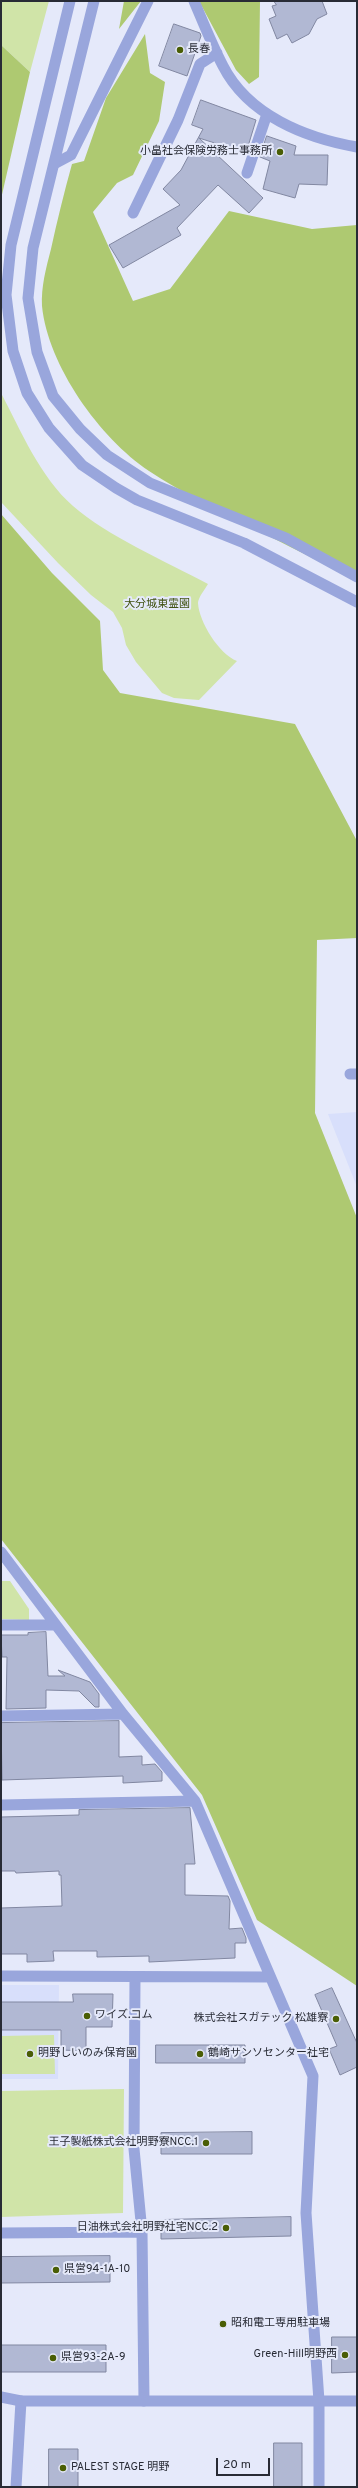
<!DOCTYPE html>
<meta charset="utf-8">
<style>
body{margin:0}
#map{position:relative;width:358px;height:2488px;overflow:hidden;background:#e5e9fa;font-family:Overpass,sans-serif}
canvas{display:block}
.frame{position:absolute;inset:0;border:2px solid #282b35;pointer-events:none}
.scale{position:absolute;left:216px;top:2458px;width:54px;height:18px;box-sizing:border-box;border:2px solid #282b35;border-top:0;padding-left:5px;font-size:12px;line-height:14px;white-space:nowrap;color:#282b35;-webkit-text-stroke:3px #e5e9fa;paint-order:stroke}
</style>
<div id="map">
<canvas width="358" height="2488"></canvas>
<div class="frame"></div>
<div class="scale">20 m</div>
</div>
<script>
const ctx = document.querySelector('canvas').getContext('2d');
ctx.lineJoin = 'round';
function paint(path, color) { ctx.fillStyle = color; ctx.fill(path, 'evenodd'); }
function trace(path, color, width, dash) { ctx.strokeStyle = color; ctx.lineWidth = width; ctx.lineCap = dash ? 'butt' : 'round'; ctx.setLineDash(dash || []); ctx.stroke(path); }
function write(font, color, halo, rows, align = 'center') {
  ctx.font = font + ' Overpass,"Noto Sans JP",sans-serif'; ctx.lineWidth = 4; ctx.setLineDash([]); ctx.textBaseline = 'middle'; ctx.strokeStyle = halo; ctx.fillStyle = color; for (const [text, x, y, turn = 0] of rows) {
    ctx.save(); ctx.translate(x, y); ctx.rotate((+turn || 0) * Math.PI / 180); ctx.textAlign = isNaN(turn) ? turn : align; if (halo) ctx.strokeText(text, 0, 0); ctx.fillText(text, 0, 0); ctx.restore();
  }
}
const built = new Path2D(`
 M357,1112V1187L328,1114Z
 M1,1985H59L58,2079H1Z`);
const green = new Path2D(`
 M1,1H49L30,72L1,45Z
 M1,393C21,431 40,477 73,506C107,536 167,562 208,584C205,589 198,598 198,603C199,622 219,654 237,661L199,700L174,698L162,693L136,662L126,645L122,628L113,612L91,595L58,563L1,502Z
 M1,1581H10L29,1609V1620L1,1619Z
 M54,2035L55,2074H1V2036Z
 M124,2089L123,2213L1,2217V2091Z`);
const forest = new Path2D(`
 M124,1H141L119,29Z
 M199,1H260L259,77L249,84L236,70Z
 M145,34L150,73L165,82L159,121L133,175L117,183L93,212L133,301L170,289L229,211L312,229L357,225V582C289,543 215,514 149,471C100,438 48,366 42,306C41,287 46,268 51,249C57,221 64,193 72,164L84,161L106,98Z
 M1,45L30,72L1,199Z
 M1,514L52,573L100,621L103,670L120,693L295,724L357,841V938L317,940L315,1113L357,1218V1986L257,1920L202,1795L1,1539Z`);
const building = new Path2D(`
 M274,1H322L327,14L317,19L309,34L292,43L287,34L277,39L269,19L276,16L272,6L276,5Z
 M174,24L200,33L201,36L187,76L159,66Z
 M201,100L256,120L246,153L199,138L263,198L249,213L218,185L177,228L181,235L123,268L109,245L180,205L163,189L181,170L203,129L192,125Z
 M267,136L296,146L294,155H328L327,185L299,184L295,198L263,189L270,161L260,157Z
 M46,1632L48,1676H65L58,1670L90,1682L99,1694V1707H95L79,1691L46,1690V1708L6,1709L7,1657H2L1,1635H28V1633Z
 M119,1721V1757L142,1756V1765L155,1764L162,1772V1781L123,1783V1776L2,1780L1,1723Z
 M190,1808L195,1864H185V1895L228,1896L230,1901L229,1929L242,1928L246,1938V1943H235V1958L149,1962V1956L97,1957V1951H53L54,1961L27,1962V1954H1V1908L62,1906L61,1875H59V1871L16,1873L15,1871H1V1817L79,1815V1810Z
 M332,1988L357,2043V2067L340,2075L329,2049L337,2046L315,1995Z
 M73,1994H113L112,2027H86V2051L61,2050V2030H1V2002H73Z
 M156,2045H245V2063H156Z
 M252,2132V2154H161V2133Z
 M291,2217V2236L161,2239V2220Z
 M110,2256V2282L1,2283V2257Z
 M332,2337H357V2372L332,2373Z
 M1,2345H106V2372H1Z
 M274,2443H302V2487H274Z
 M49,2449H78V2487H49Z`);
const minor = new Path2D(`
 M194,1C203,22 212,45 223,66C248,115 305,138 357,147
 M56,163L71,155L148,1
 M247,173L267,114
 M133,213L178,120L200,64L217,53
 M350,1074H357
 M1,1552L123,1714L195,1801L313,2076L306,2213L319,2401V2487
 M1,1625H55
 M1,1716L123,1714
 M1,1805L195,1801
 M1,1976L270,1977
 M135,1977L134,2149L142,2232L144,2401
 M1,2233L142,2232
 M1,2397L21,2401`);
const tertiary = new Path2D(`
 M70,1L11,245L6,295L13,351L27,393L49,428L82,465L116,488L137,500L244,543L357,602
 M94,1L33,248L28,298L37,352L53,396L80,429L107,455L150,483L286,538L357,577
 M16,2487L21,2401H357`);
const markers = [
 [180,50,4,"#4a5e05"],
 [280,152,4,"#4a5e05"],
 [87,2016,4,"#4a5e05"],
 [336,2019,4,"#4a5e05"],
 [30,2054,4,"#4a5e05"],
 [200,2054,4,"#4a5e05"],
 [206,2143,4,"#4a5e05"],
 [226,2228,4,"#4a5e05"],
 [56,2270,4,"#4a5e05"],
 [223,2324,4,"#4a5e05"],
 [345,2355,4,"#4a5e05"],
 [53,2358,4,"#4a5e05"],
 [63,2468,4,"#4a5e05"]
];
const poiNames = [
 ["長春",188,50],
 ["小畠社会保険労務士事務所",272,152,"right"],
 ["ワイズ.コム",95,2016],
 ["株式会社スガテック 松雄寮",328,2019,"right"],
 ["明野しいのみ保育園",38,2054],
 ["鶴崎サンソセンター社宅",208,2054],
 ["王子製紙株式会社明野寮NCC.1",198,2143,"right"],
 ["日油株式会社明野社宅NCC.2",218,2228,"right"],
 ["県営94-1A-10",64,2270],
 ["昭和電工専用駐車場",231,2324],
 ["Green-Hill明野西",337,2355,"right"],
 ["県営93-2A-9",61,2358],
 ["PALEST STAGE 明野",71,2468]
];
const parkNames = [
 ["大分城東霊園",157,605]
];
paint(built, '#d8dffb');
paint(green, '#d0e4a8');
paint(forest, '#aec971');
paint(building, '#b1b8d3');
trace(building, '#8187a1', 1);
trace(minor, '#99a6dc', 11);
trace(tertiary, '#99a6dc', 11);
for (const [x, y, r, color] of markers) { const dot = new Path2D(); dot.arc(x, y, r, 0, 2 * Math.PI); ctx.fillStyle = color; ctx.fill(dot); trace(dot, '#e5e9fa', 1.5); }
write('11px', '#282b35', '#e5e9fa', poiNames, 'left');
write('11px', '#415212', '#e5e9fa', parkNames);
</script>
